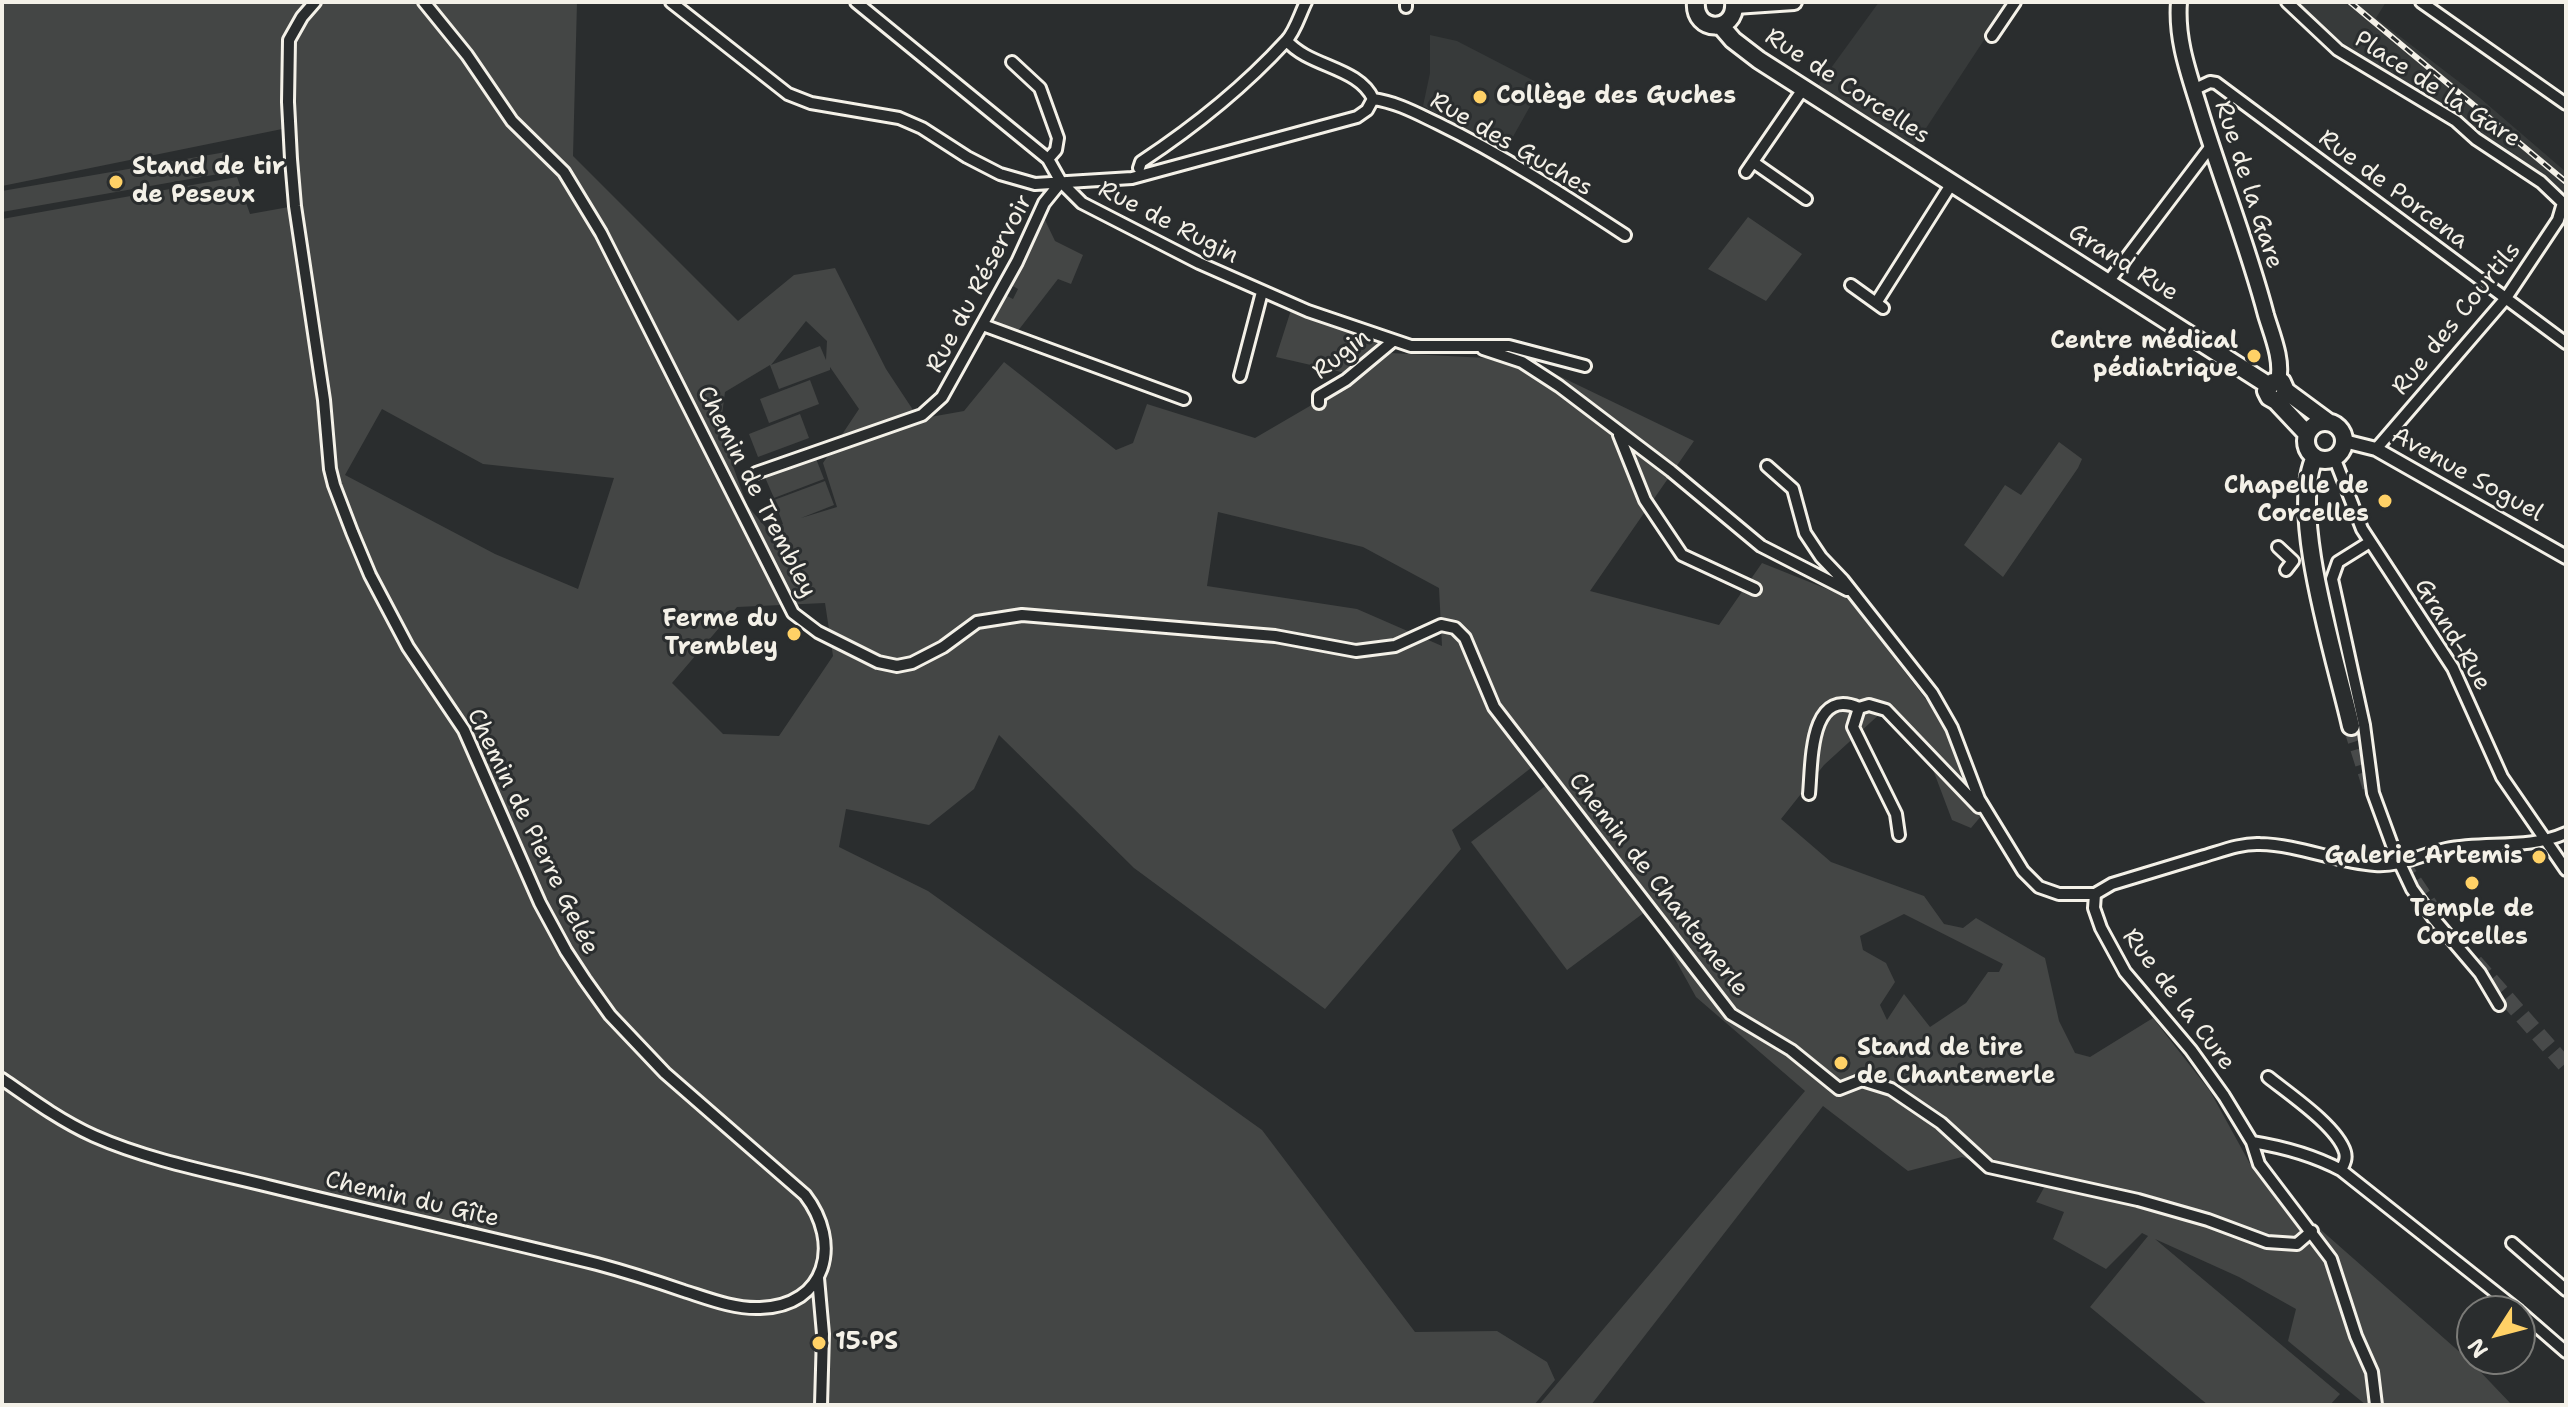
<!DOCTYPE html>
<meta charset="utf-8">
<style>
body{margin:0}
#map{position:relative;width:2568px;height:1407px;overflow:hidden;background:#2a2d2e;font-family:"Shantell Sans",sans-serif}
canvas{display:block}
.frame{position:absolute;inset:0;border:4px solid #f4f1e8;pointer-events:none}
.north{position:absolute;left:2456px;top:1295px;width:80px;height:80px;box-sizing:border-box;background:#2a2d2e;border:2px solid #7b7b78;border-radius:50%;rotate:234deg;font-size:22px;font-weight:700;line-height:32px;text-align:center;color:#f4f1e8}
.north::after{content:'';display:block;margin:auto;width:28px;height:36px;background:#ffd166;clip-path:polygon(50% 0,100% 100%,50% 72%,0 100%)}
</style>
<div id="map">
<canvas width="2568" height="1407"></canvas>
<div class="frame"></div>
<div class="north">N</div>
</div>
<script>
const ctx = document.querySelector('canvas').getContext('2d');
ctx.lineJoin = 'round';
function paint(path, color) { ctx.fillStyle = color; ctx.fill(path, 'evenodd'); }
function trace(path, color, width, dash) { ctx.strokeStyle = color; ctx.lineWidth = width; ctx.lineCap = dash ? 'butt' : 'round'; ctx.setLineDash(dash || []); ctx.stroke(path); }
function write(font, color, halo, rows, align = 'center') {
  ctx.font = font + ' "Shantell Sans",sans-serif'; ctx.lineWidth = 6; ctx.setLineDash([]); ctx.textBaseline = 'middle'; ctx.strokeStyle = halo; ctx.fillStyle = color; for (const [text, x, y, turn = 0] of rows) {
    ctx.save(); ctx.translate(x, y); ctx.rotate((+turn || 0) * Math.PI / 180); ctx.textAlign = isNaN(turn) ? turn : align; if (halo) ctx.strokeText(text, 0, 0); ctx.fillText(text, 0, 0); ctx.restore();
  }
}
const built = new Path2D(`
 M1879,2H2009L1913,148L1815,90Z
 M2287,2H2386L2376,18L2480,98L2566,172V212L2541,182L2338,50Z
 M1430,35L1457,41L1542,85L1505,151L1423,106L1430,73Z`);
const green = new Path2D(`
 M2,2H577L573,156L738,321L794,275L835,268L886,369L919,419L964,411L1004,362L1116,450L1133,443L1147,404L1255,438L1351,382L1390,353L1526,360L1694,441L1590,591L1719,625L1762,563L1847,597L1948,728L1982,815L1971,828L1952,820L1926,751L1883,711L1824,765L1781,819L1831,862L1924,896L1944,924L1963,928L1976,918L2045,958L2059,1021L2075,1053L2090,1057L2153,1018L2210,1091L2254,1171L2471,1362L2512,1405H2366L2288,1341L2296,1309L2239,1277L2155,1239L2340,1394L2330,1405H2208L2090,1307L2148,1236L2142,1233L2106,1269L2053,1239L2064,1212L2036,1202L2046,1184L1962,1157L1908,1171L1823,1106L1591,1405H1539L1805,1091L1696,997L1648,910L1536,764L1452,830L1461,849L1325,1009L1134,868L999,735L974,789L929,825L846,809L839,847L928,891L1262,1130L1415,1332L1497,1331L1547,1362L1555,1380L1534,1405H2V219L237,177L250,214L300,205L292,127L2,186ZM806,321L827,341L826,360L820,346L771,365ZM770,365L779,389L830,370V367L859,409L823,463L837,507L801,518L834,505L825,481L774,500L783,524L768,530L747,505L720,430L725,392ZM382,409L483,464L614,478L578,589L495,554L345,475ZM1218,512L1363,547L1439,588L1442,646L1357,609L1207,586ZM825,603L833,656L779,736L723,734L672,683L737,607ZM1904,914L2003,964L1999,972H1988L1966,1003L1930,1027L1904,994L1887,1020L1880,1005L1895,982L1886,963L1863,950L1860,936Z
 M226,152L230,172L2,212V191Z
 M1748,217L1802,254L1766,301L1708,269Z
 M1044,218L1055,241L1083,255L1071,284L1058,279L1017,332L996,324L991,318L1002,298L1004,300L1007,296L1013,299L1018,289L1009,284Z
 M1291,310L1378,342L1350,374L1276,357Z
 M810,380L819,404L769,423L760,399Z
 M800,414L809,438L758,457L749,434Z
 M2059,442L2082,459L2078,468L2003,577L1964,545L2005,485L2021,495Z
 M815,456L824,479L774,498L764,475Z
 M1548,784L1645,912L1567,970L1471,842Z`);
const primaryTunnel = new Path2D(`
 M2351,726L2371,789
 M2401,862L2437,916
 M2475,962L2566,1066`);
const minor = new Path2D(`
 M424,2L467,55L512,121L564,172L601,233L793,613L818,632L878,662L897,666L912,663L943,647L977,622L1022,615L1275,636L1356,651L1395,646L1441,625L1455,628L1465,638L1494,707L1731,1014L1791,1050L1839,1089L1862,1080L1891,1089L1941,1123L1989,1167L2138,1200L2208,1220L2267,1242L2297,1244L2312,1231
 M671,2L788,94L811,103L899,118L922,128L967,157L1000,174L1035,184L1132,178L1357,117L1367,110L1373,99
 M856,2L1048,159L1061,182L1082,203L1199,263L1308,311L1411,346H1509L1585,366
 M1406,2V7
 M2287,2L2338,50L2456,121L2476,139L2541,182L2563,203L2558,220L2506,298L2376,449
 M2421,2L2566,104
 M1992,36L2015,2
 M1287,41C1309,67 1359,67 1373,99
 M1012,62L1040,88L1058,138L1056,150L1048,159
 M2193,90L2210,82L2216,83L2566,343
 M1373,99C1396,102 1416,113 1437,123C1503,155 1564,195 1625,235
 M1753,162L1806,199
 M1139,168L1141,162C1194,127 1243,88 1286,41C1295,32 1300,14 1306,2
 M1746,172L1803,89
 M2108,282L2211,146
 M1851,285L1883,308
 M1876,303L1952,183
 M983,325L1184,399
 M1483,349L1522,362L1559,386L1671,471L1761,546L1847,590
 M1240,376L1262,292
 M1319,403V396L1346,380L1393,341
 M1619,435L1645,500L1682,555L1755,589
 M2334,457L2362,529L2453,668L2502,777L2566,870
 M1767,466L1793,489L1805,533L1821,557L1843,580L1932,693L1952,728L1979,799L2023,871L2039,887L2059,894H2095
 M756,473L922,415L942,397L1017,262L1044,203L1061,182
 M2370,542L2338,562L2332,579L2364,725L2373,793L2395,853L2412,889L2434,919L2480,973L2499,1005
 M2278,547L2293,561L2286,570
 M1809,794C1812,763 1809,686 1859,708
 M1899,835L1896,814L1853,727L1859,708L1869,705L1886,710L1979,807
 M2095,894L2094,908L2101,928L2125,972L2191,1050L2224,1096L2252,1142L2259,1164L2331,1259L2356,1336L2372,1372L2376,1405
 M2095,894L2112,884C2142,875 2171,866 2201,857C2219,852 2240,843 2260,844C2299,845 2336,862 2375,865C2400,867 2422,854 2446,849C2487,841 2528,850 2566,833
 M2268,1077C2289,1094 2337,1126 2345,1152C2347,1159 2344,1164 2341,1170
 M2,1079C32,1100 61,1121 94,1136C148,1160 211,1172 268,1186C378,1213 488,1237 597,1264C627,1272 655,1281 684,1291C709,1299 734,1309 760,1308C827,1306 842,1243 805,1195L665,1073L610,1015L585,980L566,951L540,903L464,730L408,647L370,575L352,532L334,485L330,469L324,400L295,206L291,159L288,102L289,40L302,17L315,2
 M2252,1142C2283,1147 2313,1155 2341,1170L2519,1311
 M2512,1243L2566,1290
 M818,1278L823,1334L821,1405
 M2520,1312L2566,1352`);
const tertiary = new Path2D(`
 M2344,441L2376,449L2566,557`);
const secondary = new Path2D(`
 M2179,2C2176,40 2189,74 2200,110C2221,179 2248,246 2266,315C2272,335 2283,360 2278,381
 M1735,6L1794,2`);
const primary = new Path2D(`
 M1696,2C1693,33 1737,34 1734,2
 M1721,26L1733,40L1759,60L2268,385
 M2286,391L2282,399L2276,401L2269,397L2266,391L2273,382H2282L2286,391L2328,422
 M2276,401L2307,434
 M2306 441a19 19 0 1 1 38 0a19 19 0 1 1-38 0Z
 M2315,457C2288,512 2337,663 2351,726`);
const rail = new Path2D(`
 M2350,2L2566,182`);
const markers = [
 [1480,97,8,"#ffd166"],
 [116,182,8,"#ffd166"],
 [2254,356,8,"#ffd166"],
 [2385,501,8,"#ffd166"],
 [794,634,8,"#ffd166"],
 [2539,857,8,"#ffd166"],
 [2472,883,8,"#ffd166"],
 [1841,1063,8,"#ffd166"],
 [819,1343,8,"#ffd166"]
];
const streetNames = [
 ["Rue de Corcelles",1847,87,33],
 ["Place de la Gare",2437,90,33],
 ["Rue des Guches",1511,145,30],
 ["Rue de la Gare",2248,185,72],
 ["Rue de Porcena",2393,190,37],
 ["Rue de Rugin",1168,223,27],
 ["Grand Rue",2123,263,32],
 ["Rue du Réservoir",980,284,-62],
 ["Rue des Courtils",2457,319,-51],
 ["Rugin",1342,355,-38],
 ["Avenue Soguel",2467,475,29],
 ["Chemin de Trembley",756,492,63],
 ["Grand-Rue",2452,635,59],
 ["Chemin de Pierre Gelée",532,832,64],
 ["Chemin de Chantemerle",1658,885,52],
 ["Rue de la Cure",2178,1000,53],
 ["Chemin du Gîte",412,1200,13]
];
const poiNames = [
 ["Collège des Guches",1496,97],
 ["Stand de tir",132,168],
 ["de Peseux",132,196],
 ["Centre médical",2238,342,"right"],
 ["pédiatrique",2238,370,"right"],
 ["Chapelle de",2369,487,"right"],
 ["Corcelles",2369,515,"right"],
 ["Ferme du",778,620,"right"],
 ["Trembley",778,648,"right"],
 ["Galerie Artemis",2523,857,"right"],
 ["Temple de",2472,910,"center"],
 ["Corcelles",2472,938,"center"],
 ["Stand de tire",1857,1049],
 ["de Chantemerle",1857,1077],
 ["15·PS",835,1343]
];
paint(built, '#373a3a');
paint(green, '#444645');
trace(primaryTunnel, '#484a4a', 16, [16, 8]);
trace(minor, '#f4f1e8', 16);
trace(tertiary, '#f4f1e8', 18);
trace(secondary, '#f4f1e8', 20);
trace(primary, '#f4f1e8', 22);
trace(minor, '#2a2d2e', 10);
trace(tertiary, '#2a2d2e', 12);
trace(secondary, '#2a2d2e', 14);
trace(primary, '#2a2d2e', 16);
trace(rail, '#f4f1e8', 6);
trace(rail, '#2a2d2e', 3, [9]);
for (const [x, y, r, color] of markers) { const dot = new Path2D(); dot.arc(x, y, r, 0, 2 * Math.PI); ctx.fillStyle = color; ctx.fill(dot); trace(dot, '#2a2d2e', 3); }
write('24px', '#f4f1e8', '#2a2d2e', streetNames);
write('bold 24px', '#f4f1e8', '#2a2d2e', poiNames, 'left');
</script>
